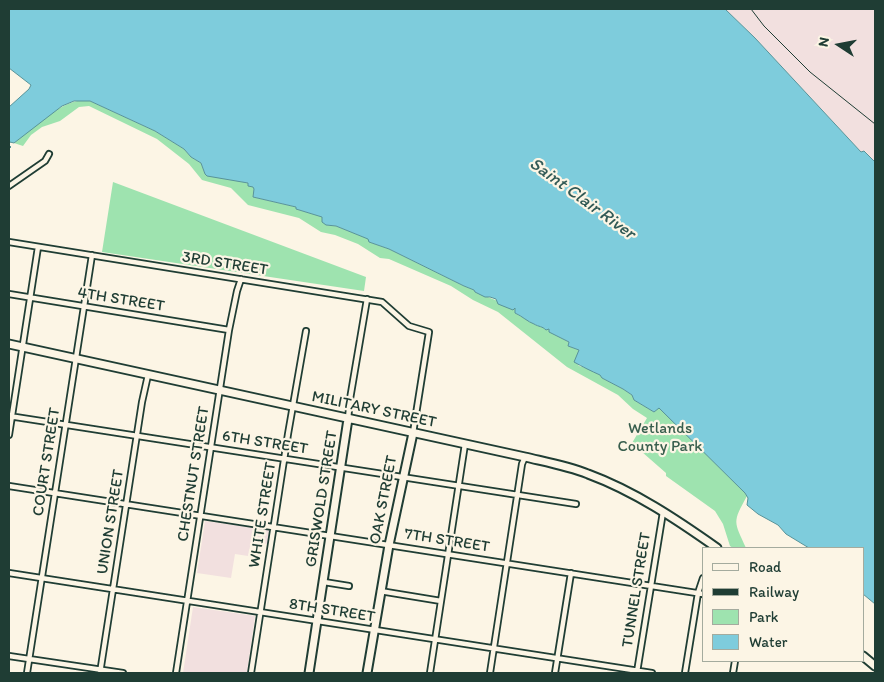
<!DOCTYPE html>
<style>
body{margin:0}
#map{position:relative;width:884px;height:682px;overflow:hidden;background:#fcf5e5;font-family:Itim,sans-serif}
canvas{display:block}
.frame{position:absolute;inset:0;border:10px solid #1f3d34;pointer-events:none}
.legend{position:absolute;left:702px;top:547px;width:162px;height:115px;box-sizing:border-box;background:#fcf5e5;border:1px solid #a4ab9e;margin:0;padding:6px 9px;list-style:none;font-size:15px;color:#1f3d34}
.legend li{display:flex;align-items:center;gap:10px;height:25px}
.legend b{width:25px;border:1px solid #a4ab9e}
.north{position:absolute;left:814px;top:20px;width:50px;height:50px;-webkit-text-stroke:4px #fcf5e5;paint-order:stroke;rotate:281deg;font-size:14px;font-weight:700;line-height:20px;text-align:center;color:#1f3d34}
.north::after{content:'';display:block;margin:auto;width:18px;height:22px;background:#1f3d34;clip-path:polygon(50% 0,100% 100%,50% 72%,0 100%)}
</style>
<div id="map">
<canvas width="884" height="682"></canvas>
<div class="frame"></div>
<ul class="legend">
<li><b style="height:6px;background:#fcf5e5"></b>Road</li>
<li><b style="height:6px;background:#1f3d34"></b>Railway</li>
<li><b style="height:14px;background:#9ee3af"></b>Park</li>
<li><b style="height:14px;background:#7eccdc"></b>Water</li>
</ul>
<div class="north">N</div>
</div>
<script>
const ctx = document.querySelector('canvas').getContext('2d');
ctx.lineJoin = 'round';
function paint(path, color) { ctx.fillStyle = color; ctx.fill(path, 'evenodd'); }
function trace(path, color, width, dash) { ctx.strokeStyle = color; ctx.lineWidth = width; ctx.lineCap = dash ? 'butt' : 'round'; ctx.setLineDash(dash || []); ctx.stroke(path); }
function write(font, color, halo, rows, align = 'center') {
  ctx.font = font + ' Itim,sans-serif'; ctx.lineWidth = 4.5; ctx.setLineDash([]); ctx.textBaseline = 'middle'; ctx.strokeStyle = halo; ctx.fillStyle = color; for (const [text, x, y, turn = 0] of rows) {
    ctx.save(); ctx.translate(x, y); ctx.rotate((+turn || 0) * Math.PI / 180); ctx.textAlign = isNaN(turn) ? turn : align; if (halo) ctx.strokeText(text, 0, 0); ctx.fillText(text, 0, 0); ctx.restore();
  }
}
const built = new Path2D(`
 M725,9H875V162L865,151L861,152L755,38Z
 M205,521L269,530L267,544L251,542L248,556L235,554L231,578L197,573Z
 M193,607L255,616L247,673H183Z`);
const green = new Path2D(`
 M82,100L90,101L155,131L184,149L191,157L201,163L205,174L249,183L255,189L253,197L296,207V209L323,217L326,225L336,226L369,239V242L389,249L464,286L474,290L475,292C488,297 501,302 515,308V313L536,325L549,329L550,332L569,342L568,346L579,350L577,363L579,366C585,367 594,372 601,375L602,378L623,389L632,395L634,400L654,412L659,407L745,493L747,496C732,523 734,521 746,548H733L730,546L723,524L715,511L666,476V473L642,452L629,448L647,418L633,409L618,395L567,367L498,312L473,300L451,286L389,259L380,258L358,244L335,235L321,232L299,218L248,205L231,188L202,180L189,164L157,139L89,106L79,107L60,121L42,127L31,135L23,146L14,143C34,127 56,104 82,100Z
 M113,182L366,277L364,291L102,252Z`);
const water = new Path2D(`
 M9,9H725L755,38L861,152L864,151L875,162V604L863,594V548H809L786,534L778,525L758,514L747,505L748,498L745,493L659,408L654,412L634,400L632,395L623,389L602,378L600,375C591,371 583,367 574,362L579,350L568,346L569,342L549,332V329L546,330C542,326 539,327 534,324C528,322 522,316 515,313V308L513,310L498,304L496,299L490,297H485L475,292L474,290L464,286L389,249L369,242L368,239L336,226L326,225L322,222V217L296,209V207L253,197L254,189L253,187L248,186V183L207,176L205,174L201,163L191,157L184,149L155,131L90,101H74L62,106L14,143L10,142L9,145L11,147L9,149V107L29,89L31,85L9,68Z`);
const street = new Path2D(`
 M9,186L45,161L49,154
 M9,242L382,302L409,326L429,332L413,433
 M9,294L229,330
 M9,416L576,504
 M348,419L350,399L367,299
 M9,435L38,247
 M9,486L703,594
 M9,573L652,673
 M324,582L349,586
 M380,591L441,601
 M9,656L123,673
 M637,672L663,512
 M27,673L92,255
 M100,673L142,402L148,375
 M176,673L229,330L237,291L241,279
 M251,673L288,434L306,331
 M430,673L465,444
 M490,673L522,464L525,457
 M555,673L571,573
 M685,673L698,593L703,578
 M733,673L735,661`);
const primary = new Path2D(`
 M9,344L525,457C546,462 568,466 588,474C634,491 676,519 717,548
 M863,656L875,666
 M309,673L348,419
 M367,673L389,545L413,433`);
const rail = new Path2D(`
 M751,9L764,26L810,72L875,124`);
const streetNames = [
 ["3RD STREET",225,264,9],
 ["4TH STREET",121,300,9],
 ["MILITARY STREET",374,410,12],
 ["6TH STREET",265,443,9],
 ["COURT STREET",47,462,-81],
 ["CHESTNUT STREET",194,474,-81],
 ["GRISWOLD STREET",322,499,-81],
 ["OAK STREET",384,500,-79],
 ["WHITE STREET",263,515,-81],
 ["UNION STREET",111,522,-81],
 ["7TH STREET",447,541,9],
 ["TUNNEL STREET",637,590,-81],
 ["8TH STREET",332,611,9]
];
const parkNames = [
 ["Wetlands",660,429],
 ["County Park",660,447]
];
const waterNames = [
 ["Saint Clair River",582,199,36]
];
paint(built, '#f2e0df');
paint(green, '#9ee3af');
paint(water, '#7eccdc');
trace(water, '#589399', 1);
trace(street, '#1f3d34', 8);
trace(primary, '#1f3d34', 11);
trace(street, '#fcf5e5', 4.5);
trace(primary, '#fcf5e5', 7);
trace(rail, '#1f3d34', 1);
write('16px', '#1f3d34', '#fcf5e5', streetNames);
write('16px', '#385e4d', '#fcf5e5', parkNames);
write('italic 18px', '#325a56', '#fcf5e5', waterNames);
</script>
